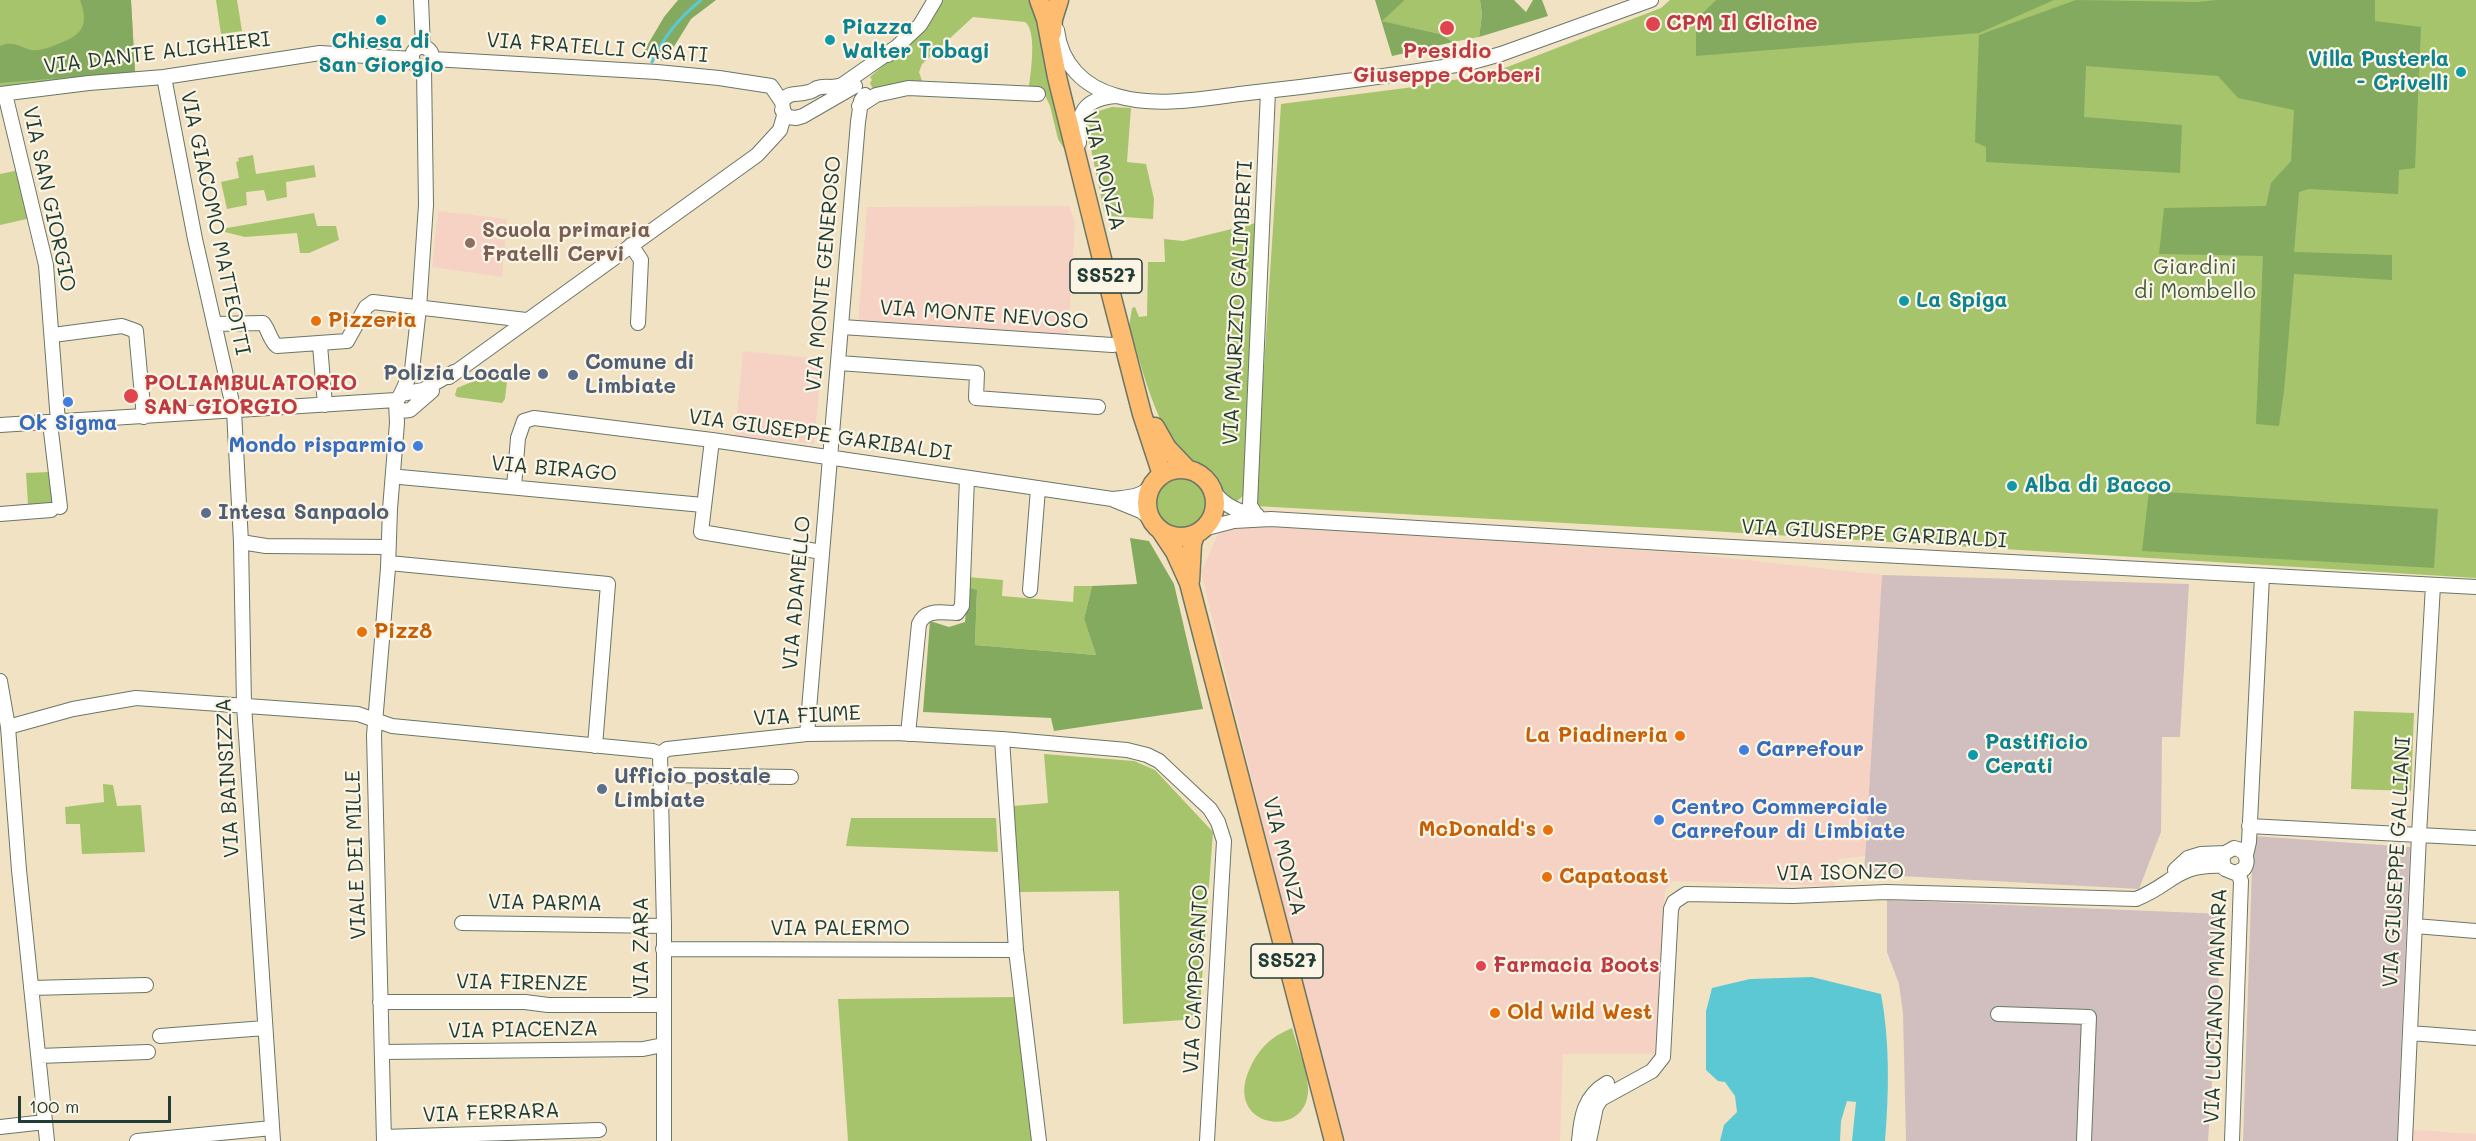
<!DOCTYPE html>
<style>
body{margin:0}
#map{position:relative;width:2476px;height:1141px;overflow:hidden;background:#f2e2c4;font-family:Mali,sans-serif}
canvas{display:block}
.scale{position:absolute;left:18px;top:1096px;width:153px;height:27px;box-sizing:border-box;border:3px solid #1f3d34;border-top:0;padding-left:8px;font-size:18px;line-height:21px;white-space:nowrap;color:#1f3d34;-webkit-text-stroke:4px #fcf5e5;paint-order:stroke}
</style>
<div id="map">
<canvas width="2476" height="1141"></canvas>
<div class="scale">100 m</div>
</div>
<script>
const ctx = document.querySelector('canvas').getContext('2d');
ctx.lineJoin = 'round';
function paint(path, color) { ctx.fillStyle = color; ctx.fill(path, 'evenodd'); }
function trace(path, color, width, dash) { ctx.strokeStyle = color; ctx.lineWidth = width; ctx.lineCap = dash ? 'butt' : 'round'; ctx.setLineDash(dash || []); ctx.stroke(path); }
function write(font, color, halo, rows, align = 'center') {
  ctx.font = font + ' Mali,sans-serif'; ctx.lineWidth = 4.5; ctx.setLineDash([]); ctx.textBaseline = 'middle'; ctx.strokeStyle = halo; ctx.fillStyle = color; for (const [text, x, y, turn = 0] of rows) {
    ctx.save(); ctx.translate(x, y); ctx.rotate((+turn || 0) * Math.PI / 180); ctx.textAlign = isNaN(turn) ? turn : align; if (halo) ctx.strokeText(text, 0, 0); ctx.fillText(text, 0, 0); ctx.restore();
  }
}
const built = new Path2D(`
 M1069,206L1075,223L1068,338L858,323L867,207Z
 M438,211L507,219L502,277L432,267Z
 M743,351L822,359L814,444L735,436Z
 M1243,525L1683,553L1882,575L1865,856L1838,859L1835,886L1673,881L1665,890L1657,1054H1563L1560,1141H1346L1312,1025L1201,572L1218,534Z
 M2414,1130L2476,1134V1141H2413Z`);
const industrial = new Path2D(`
 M1882,575L2189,584L2180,737H2162L2161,832L2139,889L1864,874Z
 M2253,836L2410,847L2397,1141H2243Z
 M1887,900L2223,914L2208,1141H1906L1903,1013L1899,984L1887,952Z`);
const green = new Path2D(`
 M0,0H131L135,72L0,88Z
 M216,0H237L242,31L221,34Z
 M943,0H1034L1071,160L1058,139L1050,106L1043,91L1029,86C1031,72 1037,30 1025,22L973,17L922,64L919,72L922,81L873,89L870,83L872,80L870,77L928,27Z
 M1405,0H1480L1482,15L1479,37L1453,42L1440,34L1381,21Z
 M1670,0H2476V578L1694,530L1255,506L1281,104L1406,88L1489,74L1661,8Z
 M1112,107L1131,108L1127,162L1146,164L1154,199L1153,219L1110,216L1104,211L1087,130C1088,113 1097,111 1112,107Z
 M253,155L256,174L314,165L316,177L286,182L287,197L267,201L264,190L246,192L247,205L227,209L221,182L239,178L236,162L239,161L238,158Z
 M19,170L31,218L0,225V174Z
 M314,213L317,226H336L339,240L309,253H300L297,233L245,237L221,231V229Z
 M1256,223L1243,496L1237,501C1222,497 1219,483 1209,473C1200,464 1188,460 1180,451C1152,416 1143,369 1129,327L1132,308L1135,307L1139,317L1147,316L1148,262H1165L1164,239L1183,241Z
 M503,369H506L508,372L505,399L502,403L457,397L455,395L457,388Z
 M49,472L50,483H54L57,507L12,509L14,505L28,504L26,473Z
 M1156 505a26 26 0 1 1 52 0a26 26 0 1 1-52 0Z
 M967,577L1003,580L1002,596L1073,602L1074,586H1092L1084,619L1096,655L975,645L977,590L968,587Z
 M2354,711L2414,713L2411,791L2351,789Z
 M1044,754L1134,761L1155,770L1213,832L1199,1019L1123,1024L1119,891L1020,892L1013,806L1048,803Z
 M103,784L113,785L117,806L141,805L145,852L82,854L80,824H66L65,807L104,802Z
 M851,818H996L998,852L846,846Z
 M1018,997L1033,1141H848L838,999Z
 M1292,1028C1297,1047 1307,1068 1308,1087C1311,1141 1221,1130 1250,1068C1260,1047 1271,1037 1292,1028Z`);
const forest = new Path2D(`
 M80,0H131L135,72L0,83V46C14,40 20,48 32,50C39,51 49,48 55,45C81,36 90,27 80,0Z
 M678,0H716L691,19L665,61L641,56L664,17Z
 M1375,0H1405L1382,21L1440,34L1453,42L1392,56Z
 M1480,0H1514L1526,12L1533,0H1542L1548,16L1479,37L1482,15Z
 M1716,0H2054L1979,33L1696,56V20Z
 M2076,0L2197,2L2217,0H2375V21L2421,27L2415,168L2399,170L2398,194L2309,189L2299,192L2294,252L2392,255V280L2294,274L2284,391L2279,426L2256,424L2263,256L2159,254L2164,208L2266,206L2271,183L2291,161L2294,110L2238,98L2218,76L2086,66L2084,117L2182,125L2180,173L1986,162V147L1975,142L1979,35Z
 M2149,491L2438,509L2434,568L2142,551Z
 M1130,538L1149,541L1174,584L1203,709L1054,731L1051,718L923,712L930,621L949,627L965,622L968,587L977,590L975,645L1096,655L1084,619L1092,586L1137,584Z`);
const water = new Path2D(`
 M1812,977L1881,994C1890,1041 1889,1093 1885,1141H1852L1856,1102L1847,1101L1841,1121L1840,1141H1720L1724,1125L1737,1112L1735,1096L1725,1082L1718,1081L1706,1070V1011L1712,988L1750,979Z`);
const stream = new Path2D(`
 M652,62C664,36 679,18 701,0`);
const minor = new Path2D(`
 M421,0L423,47
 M1057,30C1061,64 1084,87 1117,96C1158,108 1206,98 1248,93C1322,85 1396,75 1469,63L1501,54L1651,0
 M412 57a10 10 0 1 1 20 0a10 10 0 1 1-20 0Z
 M888,55L920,25L935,0
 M433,59L657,72L719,78L771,86L782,102
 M164,77L195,239L234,411L241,542L244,705L273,1141
 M0,94L89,83L164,77L320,53L412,59
 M5,94L46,265L58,422
 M859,106L876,95L908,88L1038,94
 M782,110L788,117L796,118L803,116L855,86
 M1079,143C1077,113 1083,99 1116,96
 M631,245L641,260L638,323
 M214,324L263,323C269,330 270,341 277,346L347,341L366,307L373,302L526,320
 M842,327L1112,345L1124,343
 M53,335L122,326L136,331L144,417
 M320,345L325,405
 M839,363L977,373L976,398L1098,407
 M449,377L757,155L780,130L784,116L782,102C790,90 797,96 808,92C811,92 815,89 817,88C825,85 832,89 842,85L895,48
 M401,394L412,370L419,308L426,205L424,68
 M396,404L401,411L410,410L432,391
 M50,423L60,507
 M0,425L396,400
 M712,440L701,532L822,552
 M400,477L703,505
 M514,487L518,438L524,421L534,418L712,440L1112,499C1126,497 1141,498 1151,486
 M1214,492C1226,507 1239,512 1257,515
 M1114,500L1141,511L1150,518
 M0,514L51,510
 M1256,515L1250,505L1268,91
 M1203,529L1234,521L1271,519L1695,545L2476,587
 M241,542L266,546L388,547
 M389,563L608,584L595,746
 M1030,590L1038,489
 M0,681L8,727L19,870L47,1141
 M8,727L73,709L136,698L358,714L392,726L653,751L660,754L667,749L807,734L896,733L1002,739L1127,750L1147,755L1159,761L1210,809L1218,822L1224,841L1207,1141
 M807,734L858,122L861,101L865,95
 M908,734L919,624C926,608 942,613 957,613L962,606L967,478
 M1002,739L1016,950L1039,1141
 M660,754L664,926V1141
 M661,775L791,777
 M2249,826L2476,838
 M2246,855L2249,842L2262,576
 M2175,870L2188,858L2201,854L2225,853L2234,848C2245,850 2250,859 2244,869L2235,873L2225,869L2222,859L2225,853
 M462,923L664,926
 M2415,926L2476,931
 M663,949L1016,950
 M31,988L146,985
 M380,1002H525L548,1005H663
 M1998,1014L2089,1017L2084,1141
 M2410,1033L2476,1038
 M160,1036L265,1028
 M382,1052L643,1049L663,1045
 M39,1056L148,1052
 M0,1127L45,1122
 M384,1137L599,1130
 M137,1141L272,1128
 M384,1141L374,735L388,568L390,509L397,423L396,402L401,394L423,390L454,372
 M1579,1141C1581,1117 1584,1096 1607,1083
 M1589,1141L1596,1107L1601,1099L1652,1071L1663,1057L1671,909L1674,902L1686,894L1793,896L1886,892L2136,899C2174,884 2175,864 2223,866
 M2232,1141L2241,881L2238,873
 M2405,1141L2419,835L2433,585`);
const major = new Path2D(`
 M1039,0L1046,19L1057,77L1104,267L1142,414L1162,475
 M1052,33L1053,19L1059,0
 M1155,427L1167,448L1187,469
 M1147 503a34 34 0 1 1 68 0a34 34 0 1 1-68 0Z
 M1161,531L1175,552L1189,583L1334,1141
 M1190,581L1192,544L1195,535`);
const markers = [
 [381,20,6,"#0f9aa8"],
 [1653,24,8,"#e0444e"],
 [1447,28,8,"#e0444e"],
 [830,40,6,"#0f9aa8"],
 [2461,72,6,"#0f9aa8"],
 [470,243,6,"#8d6e63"],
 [1904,301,6,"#0f9aa8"],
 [316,321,6,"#e8710a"],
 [543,374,6,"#5c6f8a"],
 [573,375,6,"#5c6f8a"],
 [131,396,8,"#e0444e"],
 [68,402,6,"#3f7fe0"],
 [418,446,6,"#3f7fe0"],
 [2012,486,6,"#0f9aa8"],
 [206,513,6,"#5c6f8a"],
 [362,632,6,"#e8710a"],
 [1680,736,6,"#e8710a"],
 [1744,750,6,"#3f7fe0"],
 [1973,755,6,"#0f9aa8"],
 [602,789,6,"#5c6f8a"],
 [1659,820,6,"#3f7fe0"],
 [1548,830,6,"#e8710a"],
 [1547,877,6,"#e8710a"],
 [1481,966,6,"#e0444e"],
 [1495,1013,6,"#e8710a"]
];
const shields = [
 [1106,276,72],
 [1287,961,72]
];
const shieldNames = [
 ["SS527",1106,276],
 ["SS527",1287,961]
];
const healthNames = [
 ["CPM Il Glicine",1666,24],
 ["Presidio",1447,52,"center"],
 ["Giuseppe Corberi",1447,76,"center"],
 ["POLIAMBULATORIO",144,384],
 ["SAN GIORGIO",144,408],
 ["Farmacia Boots",1493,966]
];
const cultureNames = [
 ["Piazza",842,28],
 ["Walter Tobagi",842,52],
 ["Chiesa di",381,42,"center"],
 ["San Giorgio",381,66,"center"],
 ["Villa Pusterla",2449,60,"right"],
 ["- Crivelli",2449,84,"right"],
 ["La Spiga",1916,301],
 ["Alba di Bacco",2024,486],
 ["Pastificio",1985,743],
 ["Cerati",1985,767]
];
const streetNames = [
 ["VIA FRATELLI CASATI",597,48,4],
 ["VIA DANTE ALIGHIERI",157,53,-7],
 ["VIA MONZA",1103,171,76],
 ["VIA SAN GIORGIO",49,199,78],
 ["VIA GIACOMO MATTEOTTI",215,223,78],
 ["VIA MONTE GENEROSO",824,274,-85],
 ["VIA MAURIZIO GALIMBERTI",1238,303,-87],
 ["VIA MONTE NEVOSO",984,315,4],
 ["VIA GIUSEPPE GARIBALDI",820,435,8],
 ["VIA BIRAGO",554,469,5],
 ["VIA GIUSEPPE GARIBALDI",1874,534,3],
 ["VIA ADAMELLO",797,593,-85],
 ["VIA FIUME",807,716,-3],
 ["VIA BAINSIZZA",228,778,-93],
 ["VIALE DEI MILLE",356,855,-92],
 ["VIA MONZA",1284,856,76],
 ["VIA GIUSEPPE GALLIANI",2397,862,-87],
 ["VIA ISONZO",1840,873,-1],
 ["VIA PARMA",545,903,1],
 ["VIA PALERMO",840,929],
 ["VIA ZARA",642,947,-90],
 ["VIA CAMPOSANTO",1196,979,-87],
 ["VIA FIRENZE",522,983,1],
 ["VIA LUCIANO MANARA",2216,1006,-88],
 ["VIA PIACENZA",523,1030,-1],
 ["VIA FERRARA",491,1113,-2]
];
const educationNames = [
 ["Scuola primaria",482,231],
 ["Fratelli Cervi",482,255]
];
const parkNames = [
 ["Giardini",2195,268],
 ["di Mombello",2195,292]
];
const foodNames = [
 ["Pizzeria",328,321],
 ["Pizz8",374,632],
 ["La Piadineria",1668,736,"right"],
 ["McDonald's",1536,830,"right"],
 ["Capatoast",1559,877],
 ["Old Wild West",1507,1013]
];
const serviceNames = [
 ["Comune di",585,363],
 ["Limbiate",585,387],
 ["Polizia Locale",531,374,"right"],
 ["Intesa Sanpaolo",218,513],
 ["Ufficio postale",614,777],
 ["Limbiate",614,801]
];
const shopNames = [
 ["Ok Sigma",68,424,"center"],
 ["Mondo risparmio",406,446,"right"],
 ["Carrefour",1756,750],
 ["Centro Commerciale",1671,808],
 ["Carrefour di Limbiate",1671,832]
];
paint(built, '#f6d2c5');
paint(industrial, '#d1bfbf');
paint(green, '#a5c46b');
paint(forest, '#84aa5f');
paint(water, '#5cc8d3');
trace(stream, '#5cc8d3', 3);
trace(minor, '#697766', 16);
trace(major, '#697766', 21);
trace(minor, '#fff', 14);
trace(major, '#fdbc70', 18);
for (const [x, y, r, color] of markers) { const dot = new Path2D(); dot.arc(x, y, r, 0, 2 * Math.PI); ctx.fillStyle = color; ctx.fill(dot); trace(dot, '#fcf5e5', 2); }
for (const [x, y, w] of shields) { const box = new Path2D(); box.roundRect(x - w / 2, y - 17, w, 34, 4.5); ctx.fillStyle = '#fcf5e5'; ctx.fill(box); trace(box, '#1f3d34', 1.5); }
write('bold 20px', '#1f3d34', null, shieldNames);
write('bold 21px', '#be3a42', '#fcf5e5', healthNames, 'left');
write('bold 21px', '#0d838f', '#fcf5e5', cultureNames, 'left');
write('21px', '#1f3d34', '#fcf5e5', streetNames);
write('bold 21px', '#785e54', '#fcf5e5', educationNames, 'left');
write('21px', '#405f42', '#fcf5e5', parkNames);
write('bold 21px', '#c56008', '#fcf5e5', foodNames, 'left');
write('bold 21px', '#4e5e75', '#fcf5e5', serviceNames, 'left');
write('bold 21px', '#366cbe', '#fcf5e5', shopNames, 'left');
</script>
